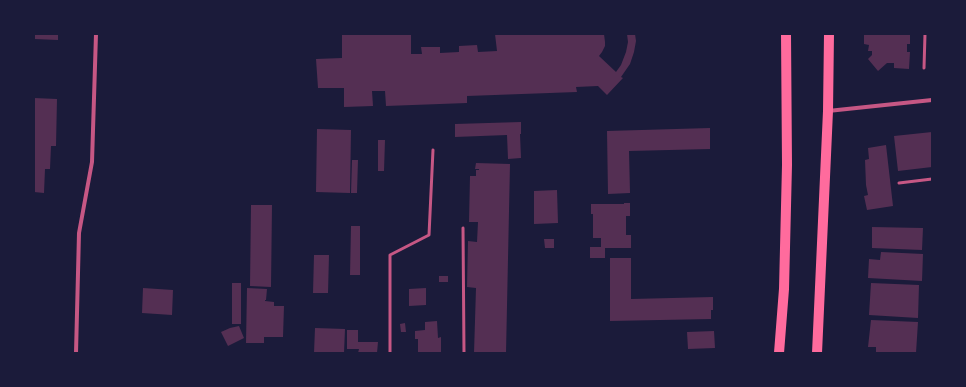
<!DOCTYPE html>
<style>
body{margin:0}
#map{position:relative;width:966px;height:387px;overflow:hidden;background:#1b1b3a;font-family:Arial,sans-serif}
canvas{display:block}
.frame{position:absolute;inset:0;border:35px solid #1b1b3a;pointer-events:none}
</style>
<div id="map">
<canvas width="966" height="387"></canvas>
<div class="frame"></div>
</div>
<script>
const ctx = document.querySelector('canvas').getContext('2d');
ctx.lineJoin = 'round';
function paint(path, color) { ctx.fillStyle = color; ctx.fill(path, 'evenodd'); }
function trace(path, color, width, dash) { ctx.strokeStyle = color; ctx.lineWidth = width; ctx.lineCap = dash ? 'butt' : 'round'; ctx.setLineDash(dash || []); ctx.stroke(path); }
const building = new Path2D(`
 M34,34H58V40L34,39Z
 M342,34H411V54H422L421,47H440V53L459,52V46L477,45L478,52L497,51L495,34H604L605,42V46L602,52L599,56L616,72L621,65L626,52L628,42L627,34H635L636,41L634,52L630,64L621,77L623,78L607,95L598,86L576,87L577,92L467,96V103L386,106L385,91H372L373,106L344,107V88H318L316,59L342,58Z
 M864,34H910V44H907V52H910L909,69L894,68V63H887L878,71L868,59L872,55V51H868L869,45L864,44Z
 M34,98L57,99L56,146H51L50,169H45L44,193L34,192Z
 M521,122V134H520L521,158L508,159L507,135L455,137V124Z
 M710,128V149L629,151L630,193L608,194L607,131Z
 M317,129L351,130L350,193L316,192Z
 M932,132V167L898,171L894,136Z
 M378,140H385L384,171H378Z
 M886,145L893,206L867,210L864,196L868,195L866,185L865,160L869,159L868,148Z
 M352,160H358L357,193H351Z
 M476,163L510,164L506,353H474L476,288L467,287L468,241L477,242L478,222H469L470,176H476V170H479V169H475Z
 M557,190L558,223L534,224V191Z
 M624,203H630V216H626V235H631V248H605V258H590V247H601V238H593V214H591V204H624Z
 M251,205H272L271,287L250,286Z
 M351,226H360V275H350Z
 M872,227L923,228L922,250L872,248Z
 M544,239H554V248H545Z
 M881,252L923,254L922,281L868,278L869,259L880,260Z
 M314,255H329L328,293H313Z
 M610,258H631V299L713,297V310H711V319L610,321Z
 M439,276H448V282H439Z
 M232,283H241V324H232Z
 M871,283L919,285L918,318L869,315Z
 M143,288L173,290L172,315L142,313Z
 M247,288L267,289L266,300H265V301L274,302V306H284L283,337H264V343H246Z
 M426,288V305L409,306V289Z
 M871,320L918,322L916,353H876V347H868Z
 M437,321L438,338L441,337V353H418V339H415V331L425,330V322Z
 M405,323L406,332H401L400,324Z
 M239,326L244,338L228,346L221,332L230,328Z
 M315,328L345,329L344,353H314Z
 M347,330H358V342H378L377,353H358L359,349H347Z
 M714,331L715,348L688,349L687,332Z`);
const service = new Path2D(`
 M924,68L925,34
 M899,183L932,179
 M463,228L464,353
 M390,353V255L429,235L433,150`);
const minor = new Path2D(`
 M828,111L932,100
 M76,353L79,233L92,162L96,34`);
const primary = new Path2D(`
 M779,353L784,289L787,165L786,34
 M817,353L828,111L829,34`);
paint(building, '#542f53');
trace(service, '#c65784', 3);
trace(minor, '#c65784', 4);
trace(primary, '#ff6b9d', 10);
</script>
